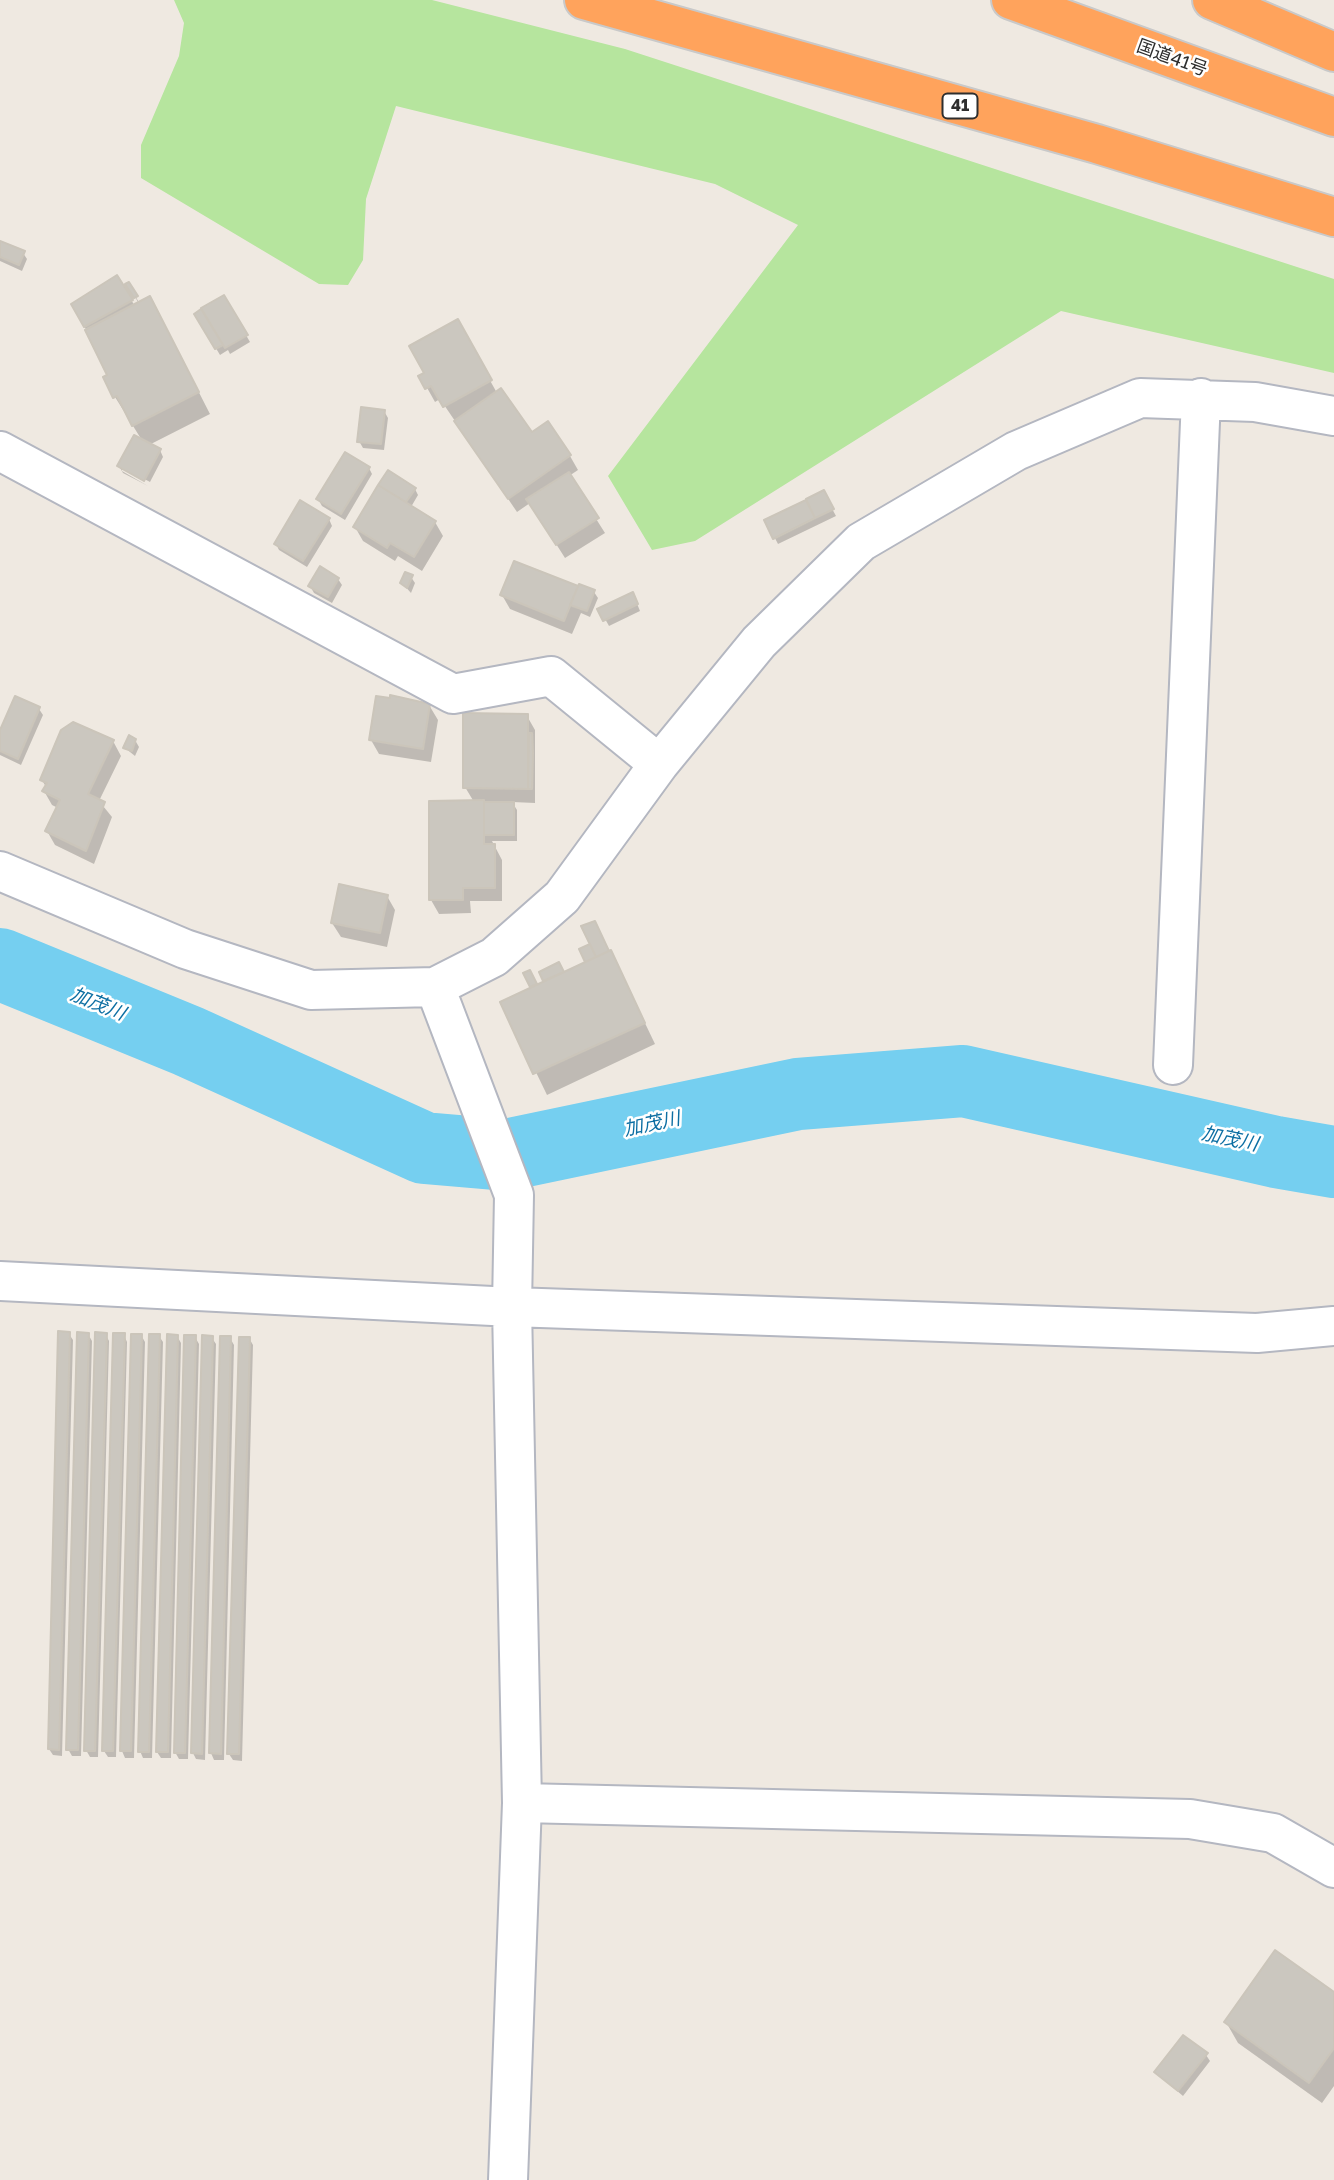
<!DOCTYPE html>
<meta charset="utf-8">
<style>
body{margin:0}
canvas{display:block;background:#efe9e1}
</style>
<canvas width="1334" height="2180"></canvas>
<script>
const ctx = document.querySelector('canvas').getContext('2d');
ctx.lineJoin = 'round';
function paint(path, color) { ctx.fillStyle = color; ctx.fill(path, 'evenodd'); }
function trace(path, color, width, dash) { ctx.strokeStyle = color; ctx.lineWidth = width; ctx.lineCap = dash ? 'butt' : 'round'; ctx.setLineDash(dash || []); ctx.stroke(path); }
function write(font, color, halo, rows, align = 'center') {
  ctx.font = font + ' "Golos Text","Noto Sans JP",sans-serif'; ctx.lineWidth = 5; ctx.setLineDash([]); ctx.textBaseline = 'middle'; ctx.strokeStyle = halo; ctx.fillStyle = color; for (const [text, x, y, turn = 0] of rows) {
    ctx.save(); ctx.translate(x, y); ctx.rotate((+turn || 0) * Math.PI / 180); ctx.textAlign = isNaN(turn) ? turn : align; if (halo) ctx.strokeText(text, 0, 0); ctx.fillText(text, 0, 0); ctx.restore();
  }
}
const green = new Path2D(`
 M174,0H432L625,49L1334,279V373L1061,311L695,541L652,550L608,476L798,225L715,184L396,106L366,199L363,260L348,285L319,284L141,178V145L179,56L184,23Z`);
const shadow = new Path2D(`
 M0,243L23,253L27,259L22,271L0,261Z
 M116,277L135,306L139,304L128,284L140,304L162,320L210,414L149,445L160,450L163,457L150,482L122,467V471L148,486L123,473L119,466L143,442L115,397L109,375L73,304Z
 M224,297L250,342L230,354L228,350L220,355L196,315Z
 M457,321L497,393L531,434L570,456L578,470L569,476L605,533L565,558L530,503L517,512L440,399L435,402L421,377L426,374Z
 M384,411L388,418L384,450L363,448L359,441Z
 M369,468L372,474L345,520L322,506L318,499Z
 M388,472L415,489L418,495L411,507L435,522L443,536L422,571L398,556L395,561L363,541L355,527Z
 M823,492L836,516L778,544L766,521Z
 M329,519L332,526L307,567L279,550L276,544Z
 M515,563L594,592L598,598L590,617L581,613L572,634L510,609L502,595Z
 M411,577L415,583L411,593L402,583Z
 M338,579L342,585L332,603L314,593L310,586Z
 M636,601L640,611L609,626L600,610Z
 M16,698L39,709L43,715L21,765L0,755V734Z
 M392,700L429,705L438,720L431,762L379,754L371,740Z
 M527,716L535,730V803L512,802L517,810V841H492L502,860V901H470L471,913L439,914L431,900L474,802L465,787Z
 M135,740L139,747L135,756L125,748Z
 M113,741L121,756L99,801L112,817L94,864L55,845L47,831L58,808L52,805L44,791L46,787L42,780Z
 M387,896L395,910L387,947L341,937L332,923Z
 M581,950L611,952L655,1044L547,1095L502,1002L532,988L526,974L533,979L537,986L546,982L542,972L558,965L564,974L587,963Z
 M69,1334L73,1340L62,1756L53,1755L49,1749Z
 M88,1334L92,1341L81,1756H72L68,1749Z
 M106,1335L109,1341L98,1757H90L86,1750Z
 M124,1335L127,1342L116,1757H108L104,1751Z
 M141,1335L145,1342L134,1758H125L122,1751Z
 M159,1336L163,1342L152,1758H143L140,1751Z
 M177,1336L181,1343L171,1758H161L157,1752Z
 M195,1337L199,1344L188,1759H179L175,1752Z
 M212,1338L216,1344L205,1760L196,1759L193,1753Z
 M230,1338L234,1345L224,1760H214L211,1753Z
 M249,1338L253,1345L242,1761L233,1760L229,1754Z
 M1334,1994V2086L1322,2103L1238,2043L1226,2022Z
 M1206,2055L1210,2061L1183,2096L1156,2073Z`);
const river = new Path2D(`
 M0,964L188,1041L424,1148L506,1155L798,1094L963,1081L1276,1152L1334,1162`);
const building = new Path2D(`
 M0,241L25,251L19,265L0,257Z
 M117,275L133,300L84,327L71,304Z
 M129,282L138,296L134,298L125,284Z
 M224,295L248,335L225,348L201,308Z
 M150,296L199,392L132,426L117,396L113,398L103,377L107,375L85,330Z
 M201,309L223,345L215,349L194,314Z
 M458,319L492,380L443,407L431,386L425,389L418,376L424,373L409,346Z
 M501,388L532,432L548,421L571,455L508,499L454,421Z
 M361,407L385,410L381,444L357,442Z
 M134,435L161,449L144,481L117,466Z
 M345,452L370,467L341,514L316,499Z
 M388,470L416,488L406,502L378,485Z
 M569,472L599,518L556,545L526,499Z
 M378,485L436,521L414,557L390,543L387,548L353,527Z
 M824,490L834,509L815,518L806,499Z
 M300,500L330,518L303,561L274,544Z
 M806,500L815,518L773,539L764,520Z
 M514,561L578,586L564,621L500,595Z
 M320,566L339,578L328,597L308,586Z
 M405,572L413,575L407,588L400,583Z
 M579,584L595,590L587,611L570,605Z
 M633,592L638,604L603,621L597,609Z
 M390,695L430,704L423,749L369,740L376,696L390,698Z
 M15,696L40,707L18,759L0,751V730Z
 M463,713L528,714V789L463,788Z
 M73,722L114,740L88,794L105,802L86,851L45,831L60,800L42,791L47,783L40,780L61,730Z
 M529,733H532L533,753L532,789H528Z
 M129,735L136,739L132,751L123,748Z
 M484,800V844H495V888H463V900H429V801Z
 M484,802H514V835H484Z
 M339,884L388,895L380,933L331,923Z
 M595,921L609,951L596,957L581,926Z
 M590,944L596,957L585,962L579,949Z
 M611,950L645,1023L533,1074L500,1002Z
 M559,962L564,972L543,981L539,972Z
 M530,970L537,984L530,987L523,973Z
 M58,1331L70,1332L59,1750L48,1749Z
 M77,1332L89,1333L78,1750H66Z
 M95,1332L107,1333L95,1751H84Z
 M113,1333H125L113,1751H102Z
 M131,1334H142L131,1751H120Z
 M149,1334H160L149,1752H138Z
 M167,1334L178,1335L168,1752H156Z
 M184,1335H196L185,1753H174Z
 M202,1335L213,1336L202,1754L191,1753Z
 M220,1336H231L221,1754L209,1753Z
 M239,1337H250L239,1754H227Z
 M1275,1950L1334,1992V2048L1309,2083L1224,2022Z
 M1183,2035L1208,2053L1178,2091L1154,2072Z`);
const minor = new Path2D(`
 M0,451L453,694L551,676L659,764
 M0,871L185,949L311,990L435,987L494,957L562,897L659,764L759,642L861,542L1016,451L1140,398L1255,402L1334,416
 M435,987L514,1195L512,1307L522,1803L508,2180
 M1173,1065L1201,398
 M0,1281L512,1307L1257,1333L1334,1326
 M522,1803L1190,1819L1273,1833L1334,1868`);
const highway = new Path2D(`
 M584,0L1097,144L1334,217
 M1011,0L1334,117
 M1212,0L1334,52`);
const shields = [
 [960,106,35]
];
const shieldNames = [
 ["41",960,106]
];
const streetNames = [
 ["国道41号",1172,58,20]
];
const waterNames = [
 ["加茂川",98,1004,22],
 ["加茂川",652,1124,-12],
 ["加茂川",1230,1139,12]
];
paint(green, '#b6e59e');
paint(shadow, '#0003');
trace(river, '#75cff0', 72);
paint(building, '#cbc7bf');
trace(building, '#cbc5ba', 2);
trace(minor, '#b4b7c1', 42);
trace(highway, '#c9c9c9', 42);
trace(minor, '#fff', 38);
trace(highway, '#ffa35c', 38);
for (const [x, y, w] of shields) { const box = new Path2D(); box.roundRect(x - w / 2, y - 12.5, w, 25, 5); ctx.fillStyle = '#fff'; ctx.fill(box); trace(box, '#2e2e2e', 2); }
write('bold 16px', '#2e2e2e', null, shieldNames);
write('18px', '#2e2e2e', '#fff', streetNames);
write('italic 19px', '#0d6fa3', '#fff', waterNames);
</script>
